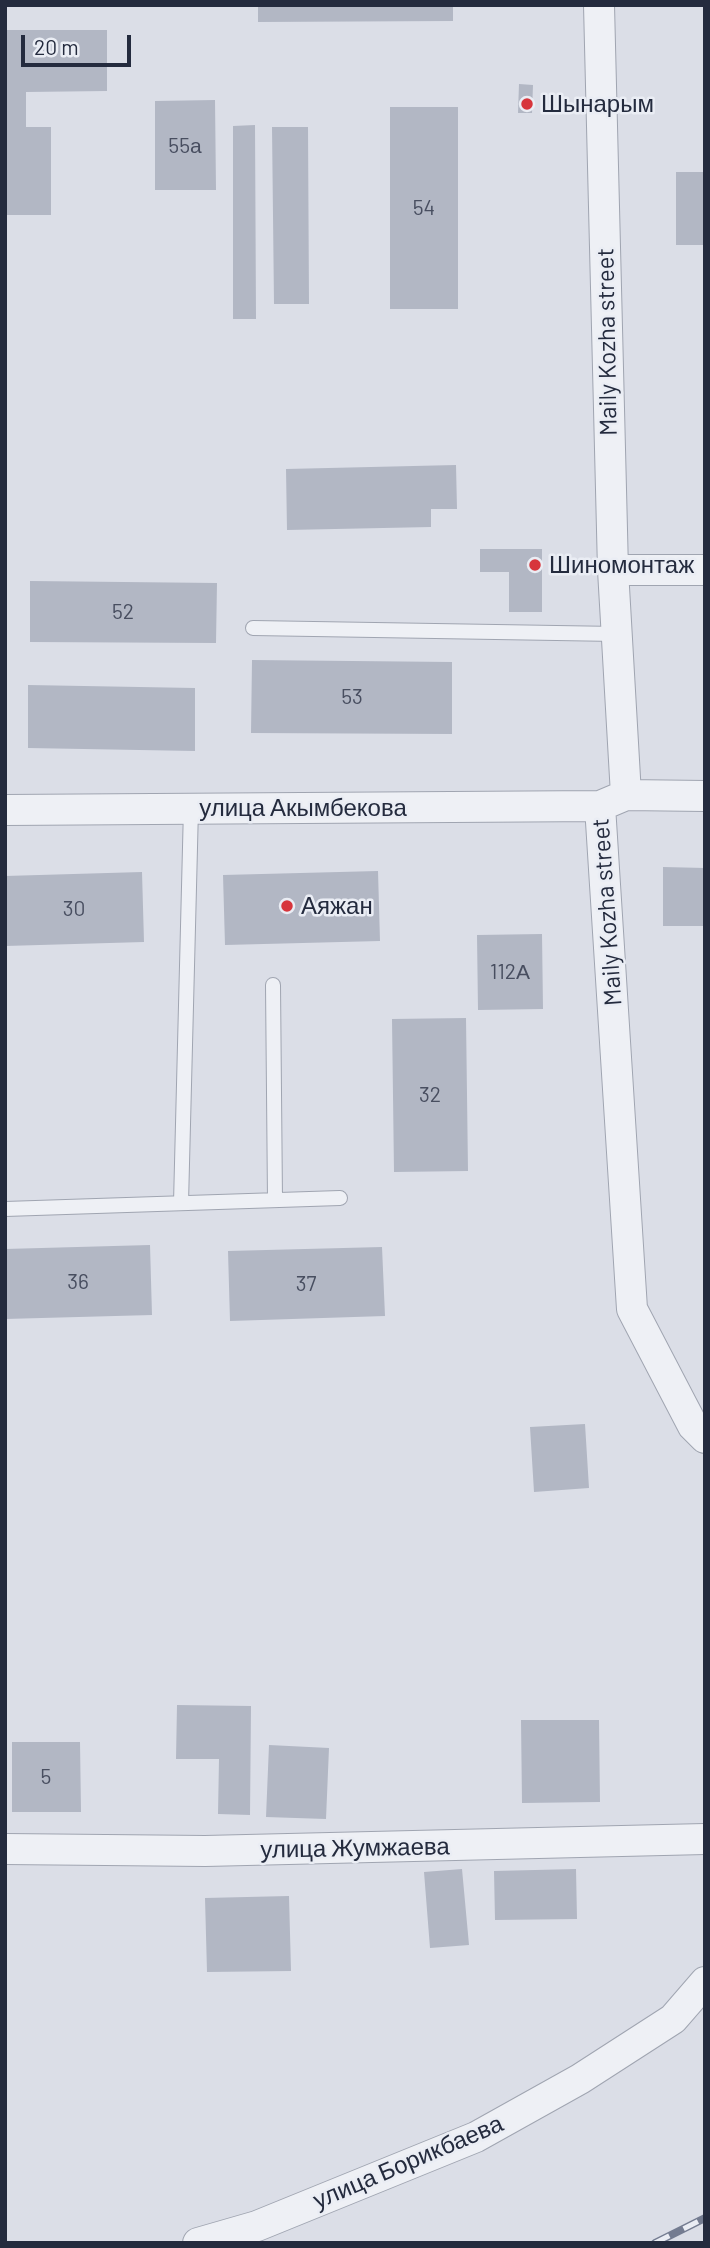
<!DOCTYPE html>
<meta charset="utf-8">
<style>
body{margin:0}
#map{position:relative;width:710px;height:2248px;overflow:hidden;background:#dbdee7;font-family:Barlow,sans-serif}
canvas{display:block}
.frame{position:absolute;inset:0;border:7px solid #242b3e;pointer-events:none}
.scale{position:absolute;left:21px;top:35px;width:110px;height:32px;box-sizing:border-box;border:4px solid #242b3e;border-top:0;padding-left:9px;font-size:21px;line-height:24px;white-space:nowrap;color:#242b3e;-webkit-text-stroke:5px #eaedf4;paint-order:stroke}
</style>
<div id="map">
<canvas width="710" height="2248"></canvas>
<div class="frame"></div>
<div class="scale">20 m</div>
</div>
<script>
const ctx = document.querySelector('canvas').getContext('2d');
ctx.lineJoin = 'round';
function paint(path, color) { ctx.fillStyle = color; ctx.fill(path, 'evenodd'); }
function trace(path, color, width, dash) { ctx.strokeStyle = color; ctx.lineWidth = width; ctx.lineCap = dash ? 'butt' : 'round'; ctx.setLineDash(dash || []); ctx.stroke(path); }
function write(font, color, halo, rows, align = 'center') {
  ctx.font = font + ' Barlow,sans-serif'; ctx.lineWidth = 5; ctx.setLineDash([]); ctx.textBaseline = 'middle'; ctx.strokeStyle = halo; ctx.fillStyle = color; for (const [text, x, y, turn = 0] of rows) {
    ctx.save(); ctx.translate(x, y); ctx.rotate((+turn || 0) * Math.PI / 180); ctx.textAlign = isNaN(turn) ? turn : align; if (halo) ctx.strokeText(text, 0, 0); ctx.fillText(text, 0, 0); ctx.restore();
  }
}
const building = new Path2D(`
 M258,5H453V21L258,22Z
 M5,30H107V91L26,92V127H51V215H5Z
 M519,84L533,85L532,113H518Z
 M215,100L216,190H155V101Z
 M390,107H458V309H390Z
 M255,125L256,319H233V126Z
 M272,127H308L309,304H274Z
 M676,172H705V245H676Z
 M456,465L457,509H431V527L287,530L286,469Z
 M480,549H542V612H509V572H480Z
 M30,581L217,583L216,643L30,642Z
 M252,660L452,662V734L251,733Z
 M28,685L195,688V751L28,748Z
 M663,867L705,868V926H663Z
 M378,871L380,941L225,945L223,875Z
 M142,872L144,942L5,946V876Z
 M542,934L543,1009L478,1010L477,935Z
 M466,1018L468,1171L394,1172L392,1019Z
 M150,1245L152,1315L5,1319V1249Z
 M382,1247L385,1316L230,1321L228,1251Z
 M585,1424L589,1488L534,1492L530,1427Z
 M177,1705L251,1706L250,1815L218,1814L219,1759H176Z
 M521,1720H599L600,1802L522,1803Z
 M12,1742H80L81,1812H12Z
 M269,1745L329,1748L326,1819L266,1817Z
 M462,1869L469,1945L430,1948L424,1872Z
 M576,1869L577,1919L495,1920L494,1871Z
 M289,1896L291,1971L207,1972L205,1898Z`);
const lane = new Path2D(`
 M253,628L617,634
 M273,985L275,1200
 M181,1203L191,808
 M5,1209L340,1198`);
const street = new Path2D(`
 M599,5L613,570L626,795L600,806L632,1309L693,1426L705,1438
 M613,570H705
 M626,795L705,796
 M5,810L600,806
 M5,1849L205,1851L705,1839
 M198,2243L257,2226L476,2137L580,2079L673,2019L705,1982`);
const rail = new Path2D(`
 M655,2243L705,2218`);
const markers = [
 [527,104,7,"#d7353c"],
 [535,565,7,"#d7353c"],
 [287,906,7,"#d7353c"]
];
const numberNames = [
 ["55а",185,146],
 ["54",424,208],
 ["52",123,612],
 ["53",352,697],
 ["30",74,909],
 ["112А",510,972],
 ["32",430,1095],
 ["36",78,1282],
 ["37",306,1284],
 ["5",46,1777]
];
const poiNames = [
 ["Шынарым",541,104],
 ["Шиномонтаж",549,565],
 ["Аяжан",301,906]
];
const streetNames = [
 ["Maily Kozha street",607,342,-91],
 ["улица Акымбекова",303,808],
 ["Maily Kozha street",607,912,-94],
 ["улица Жумжаева",355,1848,-1],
 ["улица Борикбаева",408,2162,-23]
];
paint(building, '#b2b7c4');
trace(lane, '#a0a5b1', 16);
trace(street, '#a0a5b1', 32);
trace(lane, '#eef0f5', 14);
trace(street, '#eef0f5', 30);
trace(rail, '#747c91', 8);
trace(rail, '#eaedf4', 5, [16]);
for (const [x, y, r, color] of markers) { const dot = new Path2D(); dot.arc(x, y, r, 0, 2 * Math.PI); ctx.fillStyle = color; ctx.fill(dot); trace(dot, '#eaedf4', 2.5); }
write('21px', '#484e60', null, numberNames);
write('24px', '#242b3e', '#eaedf4', poiNames, 'left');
write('24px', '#242b3e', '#eaedf4', streetNames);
</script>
